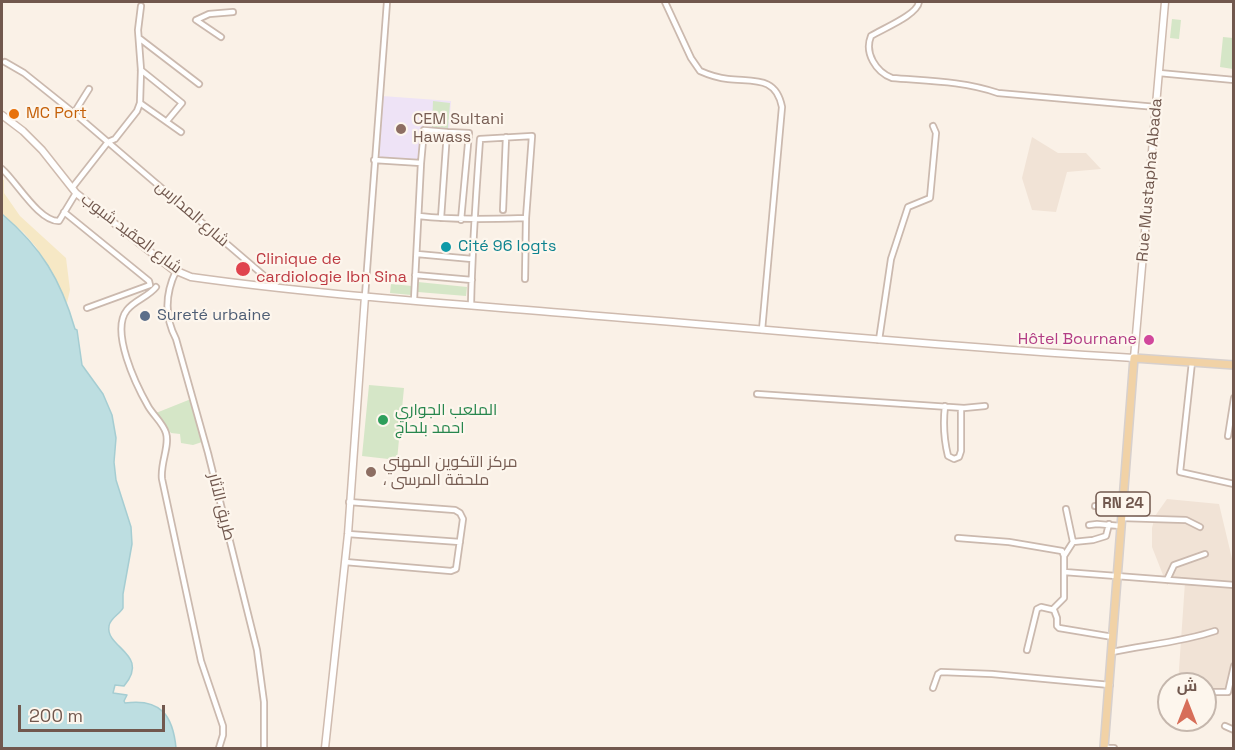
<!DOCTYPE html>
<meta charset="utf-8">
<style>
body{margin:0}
#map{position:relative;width:1235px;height:750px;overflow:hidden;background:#faf1e7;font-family:"Space Grotesk",Cairo,sans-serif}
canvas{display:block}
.frame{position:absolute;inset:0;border:3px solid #71584e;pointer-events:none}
.north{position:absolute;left:1157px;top:672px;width:60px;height:60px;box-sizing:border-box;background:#fdf6ed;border:2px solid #c5b7ad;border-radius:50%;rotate:0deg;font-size:16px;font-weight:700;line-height:24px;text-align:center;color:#71584e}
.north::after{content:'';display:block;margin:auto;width:21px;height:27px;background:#d76e59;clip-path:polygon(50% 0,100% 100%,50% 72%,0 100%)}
.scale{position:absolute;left:18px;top:705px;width:147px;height:27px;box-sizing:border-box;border:3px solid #71584e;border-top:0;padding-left:8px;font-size:18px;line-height:21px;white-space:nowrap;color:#71584e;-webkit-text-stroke:4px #fdf6ed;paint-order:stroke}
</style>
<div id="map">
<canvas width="1235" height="750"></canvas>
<div class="frame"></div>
<div class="north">ش</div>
<div class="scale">200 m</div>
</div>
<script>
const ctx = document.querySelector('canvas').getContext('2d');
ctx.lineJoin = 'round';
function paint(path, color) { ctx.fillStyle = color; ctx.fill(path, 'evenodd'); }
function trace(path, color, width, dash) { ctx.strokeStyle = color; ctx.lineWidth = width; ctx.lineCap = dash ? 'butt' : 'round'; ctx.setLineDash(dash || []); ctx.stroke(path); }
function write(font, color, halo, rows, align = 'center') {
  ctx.font = font + ' "Space Grotesk",Cairo,sans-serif'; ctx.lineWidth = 4.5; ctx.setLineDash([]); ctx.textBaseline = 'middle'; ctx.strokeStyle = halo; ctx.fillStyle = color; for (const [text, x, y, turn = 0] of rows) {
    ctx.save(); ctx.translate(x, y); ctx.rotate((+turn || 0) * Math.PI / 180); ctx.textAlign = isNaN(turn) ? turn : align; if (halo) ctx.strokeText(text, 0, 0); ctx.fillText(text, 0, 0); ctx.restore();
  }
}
const residential = new Path2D(`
 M1032,137L1058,153H1086L1101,169L1067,172L1056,212L1032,210L1022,178Z
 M1167,499L1219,504L1234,567V671L1228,692L1205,690V684H1178L1185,582L1165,580L1152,547V528L1155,516Z`);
const education = new Path2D(`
 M382,96L451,101L449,130L423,128L419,163L377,159Z`);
const green = new Path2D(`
 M1172,19L1181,20L1179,39L1170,38Z
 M1223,37L1233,38V69L1220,67Z
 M433,101L450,103L448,128L432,127Z
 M418,282L467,287L466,296L418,292Z
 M391,284L412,286L411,295L390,293Z
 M369,385L404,388L397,460L362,456Z
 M191,399L202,442L193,445L181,443L180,434L171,433L156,413Z`);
const sand = new Path2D(`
 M2,179L4,180V193L20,216L66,258L70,290L67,303L36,247L24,233L2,214Z`);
const water = new Path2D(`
 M2,214C41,247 61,280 75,329L77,330L82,365L103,394L112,415L116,438L114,462L116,480L131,527L132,544L123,594V608C120,614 110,618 109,626C105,648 151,654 124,686L115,685L113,693L127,695L124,701L125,703C161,698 173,716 176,748H2Z`);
const minor = new Path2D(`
 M665,2L691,58L700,71C709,75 718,78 728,79C754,82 776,76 782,107L762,330
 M919,2C917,15 884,28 871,36C864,53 876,72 892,78C928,81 963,81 998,93L1156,107
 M221,37L196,20L209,14L233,12
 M139,38L199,84
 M5,62L24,73L74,113L276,286
 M141,70L182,103L167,121
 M1159,73L1234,80
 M140,103L181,132
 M74,113L89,89
 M374,160L421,163L414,300
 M421,163L424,130L447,132
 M2,169C16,181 39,222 59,221L76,193
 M72,188L108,142L115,139L137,111L140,103L141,70L138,30L141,6
 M503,210L506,137
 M64,212L149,281L150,285L87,308
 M419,216C455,220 490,219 526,218L532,136L480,139C476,194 472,250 471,305
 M441,218L447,132L469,133L461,220
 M417,254L472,259
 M176,271C165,294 164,316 176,339L208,453L257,650L264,702V748
 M415,275L472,280
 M525,279L526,218
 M156,287C148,297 135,300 127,310C110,331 136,385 148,406C153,415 163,423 166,433C170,446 160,463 162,479L201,661L223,726V735L219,748
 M365,296L387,2
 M879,340L891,259L908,207L930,198L936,133L933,126
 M1192,362L1180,472L1234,484
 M757,394L964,408L985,406
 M945,406C943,423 944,440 948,456L954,459L959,457L961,451V408
 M1228,436L1234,398
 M1095,506L1122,510
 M1066,509L1073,542L1093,540L1106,536L1109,524
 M1122,518L1186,520L1200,527
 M1089,525L1097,524L1121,526
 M348,534L460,542
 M958,538L1009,542L1062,551L1064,556
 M1073,542L1064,556V572L1234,585
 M345,562L451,571L456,569L463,519L460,513L455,510L349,502
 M1167,580L1174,565L1205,554
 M1053,609L1064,598V572
 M1027,650L1037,609L1041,607L1054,610L1057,618V626L1059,628L1113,637
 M1112,652C1146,645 1182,642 1215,631
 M933,688L938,674L941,672L992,674L1110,685
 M1205,692H1228L1234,666
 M1225,726L1234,730
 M1104,748H1114`);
const secondary = new Path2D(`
 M2,115L23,131L42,150L76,193L172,269L191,277C326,296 463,304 599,316C777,330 955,348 1134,358L1165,2
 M325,748L348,534L365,296`);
const primary = new Path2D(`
 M1104,748L1134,358L1234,365`);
const markers = [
 [14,114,6,"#e8710a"],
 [401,129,6,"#8d6e63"],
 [446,247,6,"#0f9aa8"],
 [243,269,8,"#e0444e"],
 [145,316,6,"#5c6f8a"],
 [1149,340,6,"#d1479c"],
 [383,420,6,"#2e9e5b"],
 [371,472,6,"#8d6e63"]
];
const shields = [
 [1123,504,54]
];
const shieldNames = [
 ["RN 24",1123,504]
];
const foodNames = [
 ["MC Port",26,114]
];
const educationNames = [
 ["CEM Sultani",413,120],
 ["Hawass",413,138],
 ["مركز التكوين المهني",383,463],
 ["، ملحقة المرسى",383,481]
];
const streetNames = [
 ["Rue Mustapha Abada",1150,180,-85],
 ["شارع المدارس",192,214,41],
 ["شارع العقيد شبوب",131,234,37],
 ["طريق الآثار",221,507,76]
];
const cultureNames = [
 ["Cité 96 logts",458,247]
];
const healthNames = [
 ["Clinique de",256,260],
 ["cardiologie Ibn Sina",256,278]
];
const serviceNames = [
 ["Sureté urbaine",157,316]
];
const hotelNames = [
 ["Hôtel Bournane",1137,340]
];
const leisureNames = [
 ["الملعب الجواري",395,411],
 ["احمد بلحاج",395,429]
];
paint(residential, '#f1e3d6');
paint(education, '#eee3f6');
paint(green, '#d5e6c7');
paint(sand, '#f6e8c5');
paint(water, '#bddee1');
trace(water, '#a5cdd2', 1.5);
trace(minor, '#cbb9ae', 8);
trace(secondary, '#cfbbaf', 9);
trace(primary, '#d7d0cd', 10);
trace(minor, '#fff', 4.5);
trace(secondary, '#fff', 6);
trace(primary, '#f1d2a6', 7);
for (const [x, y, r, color] of markers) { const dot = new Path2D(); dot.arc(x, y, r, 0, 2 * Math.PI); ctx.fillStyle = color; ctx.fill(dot); trace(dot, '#fdf6ed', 2); }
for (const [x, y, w] of shields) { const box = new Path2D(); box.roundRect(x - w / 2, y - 12, w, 24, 4.5); ctx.fillStyle = '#fdf6ed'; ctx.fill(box); trace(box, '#71584e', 1.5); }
write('bold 15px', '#71584e', null, shieldNames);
write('16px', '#c56008', '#fdf6ed', foodNames, 'left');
write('16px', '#785e54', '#fdf6ed', educationNames, 'left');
write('16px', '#71584e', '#fdf6ed', streetNames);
write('16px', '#0d838f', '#fdf6ed', cultureNames, 'left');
write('16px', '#be3a42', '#fdf6ed', healthNames, 'left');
write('16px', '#4e5e75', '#fdf6ed', serviceNames, 'left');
write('16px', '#b23c85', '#fdf6ed', hotelNames, 'right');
write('16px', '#27864d', '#fdf6ed', leisureNames, 'left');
</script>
